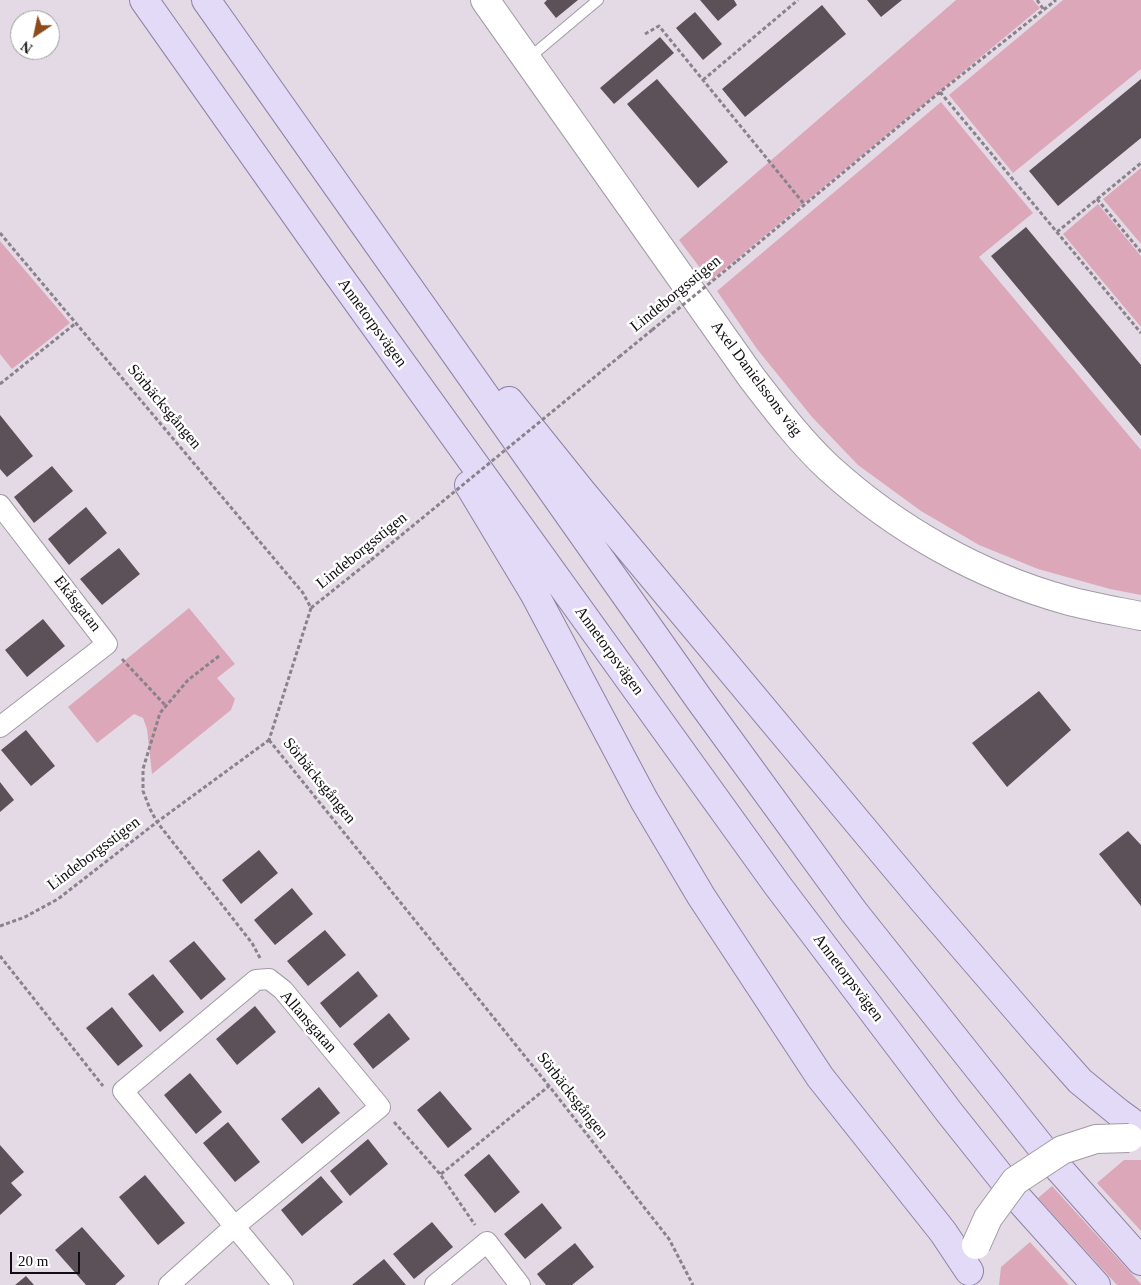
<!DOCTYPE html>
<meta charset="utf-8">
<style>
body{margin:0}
#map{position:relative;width:1141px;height:1285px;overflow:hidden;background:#e3dae6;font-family:"Times New Roman",serif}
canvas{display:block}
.north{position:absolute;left:10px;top:10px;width:50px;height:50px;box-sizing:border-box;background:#fff;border:1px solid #a09fa0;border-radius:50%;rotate:214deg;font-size:14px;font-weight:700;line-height:20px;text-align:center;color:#110e11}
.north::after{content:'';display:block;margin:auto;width:18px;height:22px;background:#8d4a1a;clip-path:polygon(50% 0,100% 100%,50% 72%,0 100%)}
.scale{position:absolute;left:10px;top:1252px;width:70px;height:22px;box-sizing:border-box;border:2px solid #110e11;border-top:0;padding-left:6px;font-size:15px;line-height:18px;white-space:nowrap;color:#110e11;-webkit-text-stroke:4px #fff;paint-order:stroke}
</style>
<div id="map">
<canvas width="1141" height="1285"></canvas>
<div class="north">N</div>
<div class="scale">20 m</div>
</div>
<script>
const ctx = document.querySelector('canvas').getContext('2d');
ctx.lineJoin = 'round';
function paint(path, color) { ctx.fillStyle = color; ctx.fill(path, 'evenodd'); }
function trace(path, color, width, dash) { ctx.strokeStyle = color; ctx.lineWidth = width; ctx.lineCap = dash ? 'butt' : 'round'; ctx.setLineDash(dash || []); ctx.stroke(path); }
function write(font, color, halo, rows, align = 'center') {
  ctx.font = font + ' "Times New Roman",serif'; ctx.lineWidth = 5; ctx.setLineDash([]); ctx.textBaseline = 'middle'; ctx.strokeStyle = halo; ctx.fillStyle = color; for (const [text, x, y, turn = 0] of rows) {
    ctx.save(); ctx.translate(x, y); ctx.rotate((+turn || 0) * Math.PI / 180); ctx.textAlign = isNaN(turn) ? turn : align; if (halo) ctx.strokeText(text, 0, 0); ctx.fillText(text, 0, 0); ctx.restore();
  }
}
const green = new Path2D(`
 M956,0H1033L1040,8L710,281L679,240Z
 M1063,0H1141V69L1013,173L949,95Z
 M941,102L1033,213L979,257L1141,450V595L1110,589L1038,569L979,545L921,511L858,465L812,417L757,349L717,291Z
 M1141,168V244L1103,199Z
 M1098,204L1141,256V327L1063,234Z
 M0,241L70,323L12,369L0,354Z
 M189,608L235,664L217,678L235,699L231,710L152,774L147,729L143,718L134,714L97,743L68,707Z
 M1124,1160H1141V1231L1097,1183Z
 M1052,1186L1141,1284V1285H1117L1038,1198Z
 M1030,1242L1069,1285H999L1001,1267Z`);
const building = new Path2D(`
 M547,0H578L556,18L544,3Z
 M700,0H734L737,5L718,21Z
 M867,0H902L881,17Z
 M822,5L846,34L745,117L722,89Z
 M695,12L722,44L703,60L676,28Z
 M660,37L674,53L614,104L600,88Z
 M657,79L728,162L698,188L627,104Z
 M1141,79V138L1058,206L1029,171Z
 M1026,227L1141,365V436L991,256Z
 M0,415L33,456L7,477L0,469Z
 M52,466L73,491L34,523L14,497Z
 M86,507L107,533L69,565L48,539Z
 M119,548L140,574L102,605L80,579Z
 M43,619L65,646L27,677L5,650Z
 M1039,691L1071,730L1007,787L972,743Z
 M26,730L55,766L31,786L1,750Z
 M0,782L14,800L0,812Z
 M1128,831L1141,845V906L1099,854Z
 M259,850L278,873L241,904L222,880Z
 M292,888L313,914L275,945L254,920Z
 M325,930L346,955L308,986L287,961Z
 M194,941L226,979L201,1000L169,961Z
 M358,971L378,996L340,1028L320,1003Z
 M153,974L184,1012L160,1032L128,994Z
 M255,1006L276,1032L237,1065L216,1039Z
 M112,1007L143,1046L118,1066L86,1028Z
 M389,1013L410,1039L373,1069L353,1044Z
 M190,1073L222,1112L196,1134L164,1095Z
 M319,1087L340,1113L302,1144L281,1119Z
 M440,1091L472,1129L448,1148L417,1110Z
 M228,1122L260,1162L235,1182L203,1143Z
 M368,1139L388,1164L350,1196L330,1171Z
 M0,1145L24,1172L11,1183L22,1195L0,1215Z
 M489,1154L520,1192L495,1213L464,1175Z
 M145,1175L185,1223L158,1245L119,1197Z
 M321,1176L343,1202L302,1236L281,1210Z
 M542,1203L562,1228L525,1259L504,1234Z
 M432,1222L453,1247L414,1279L393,1254Z
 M82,1227L125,1276L115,1285H86L55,1250Z
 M575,1243L594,1267L572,1285H546L537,1274Z
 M384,1259L406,1285H352Z
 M26,1276L34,1285H15Z`);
const path = new Path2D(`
 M1037,0L1044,10
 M645,34L659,26L804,204
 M703,80L798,0
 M940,92L1141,333
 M1097,199L1141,252
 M1057,232L1141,163
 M0,233L303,593L311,608L269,740
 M737,261L940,92L1056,0
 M619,357L652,330
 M0,384L76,323
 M311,608L371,560
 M219,656L188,680L160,713L143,769V791L150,809L157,822L252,943L260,958
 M122,659L166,706
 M269,740L549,1086L669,1239L693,1285
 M0,926L25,917L58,899L157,822L269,740
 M0,956L103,1086
 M394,1122L440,1174L475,1225
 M441,1174L549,1086`);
const lane = new Path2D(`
 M529,58L598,0`);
const street = new Path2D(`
 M0,505L107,644L0,727
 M169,1285L235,1226L380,1107L283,990L269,979L256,980L123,1091L283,1285
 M435,1285L487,1242L520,1285`);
const secondary = new Path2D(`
 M485,0L752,378C776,409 800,441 829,468C896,529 979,576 1066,600C1091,607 1116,611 1141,616`);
const primary = new Path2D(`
 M144,0L334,269L778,886L949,1112L1016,1196L1096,1285
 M206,0L699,699L854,912L1053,1162L1141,1261
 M509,401L582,492L921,898L1040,1036L1080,1081L1119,1113L1141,1129
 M469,485L534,593L644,800L701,896L820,1077L943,1232L969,1271`);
const pathBridge = new Path2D(`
 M652,330L737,261
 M371,560L619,357`);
const secondaryBridge = new Path2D(`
 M976,1245L988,1218L1015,1181L1062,1150L1096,1139L1129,1138`);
const streetNames = [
 ["Lindeborgsstigen",676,294,-39],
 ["Annetorpsvägen",372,323,54],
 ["Axel Danielssons väg",756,379,53],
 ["Sörbäcksgången",164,407,50],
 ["Lindeborgsstigen",362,551,-39],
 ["Ekåsgatan",77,604,52],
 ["Annetorpsvägen",609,651,54],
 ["Sörbäcksgången",319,781,51],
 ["Lindeborgsstigen",94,854,-37],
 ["Annetorpsvägen",848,978,53],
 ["Allansgatan",308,1022,49],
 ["Sörbäcksgången",572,1096,52]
];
paint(green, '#dda7ba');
paint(building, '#5c5158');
trace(lane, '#a29aa5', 12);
trace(street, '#a29aa5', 22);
trace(secondary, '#a29aa5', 30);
trace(primary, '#8e82a3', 30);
trace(path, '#89828b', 3, [4, 2.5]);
trace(lane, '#fff', 10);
trace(street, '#fff', 20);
trace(secondary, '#fff', 28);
trace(primary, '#e3daf7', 28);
trace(secondaryBridge, '#a29aa5', 30, []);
trace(pathBridge, '#89828b', 3, [4, 2.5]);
trace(secondaryBridge, '#fff', 28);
write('16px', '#110e11', '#fff', streetNames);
</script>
